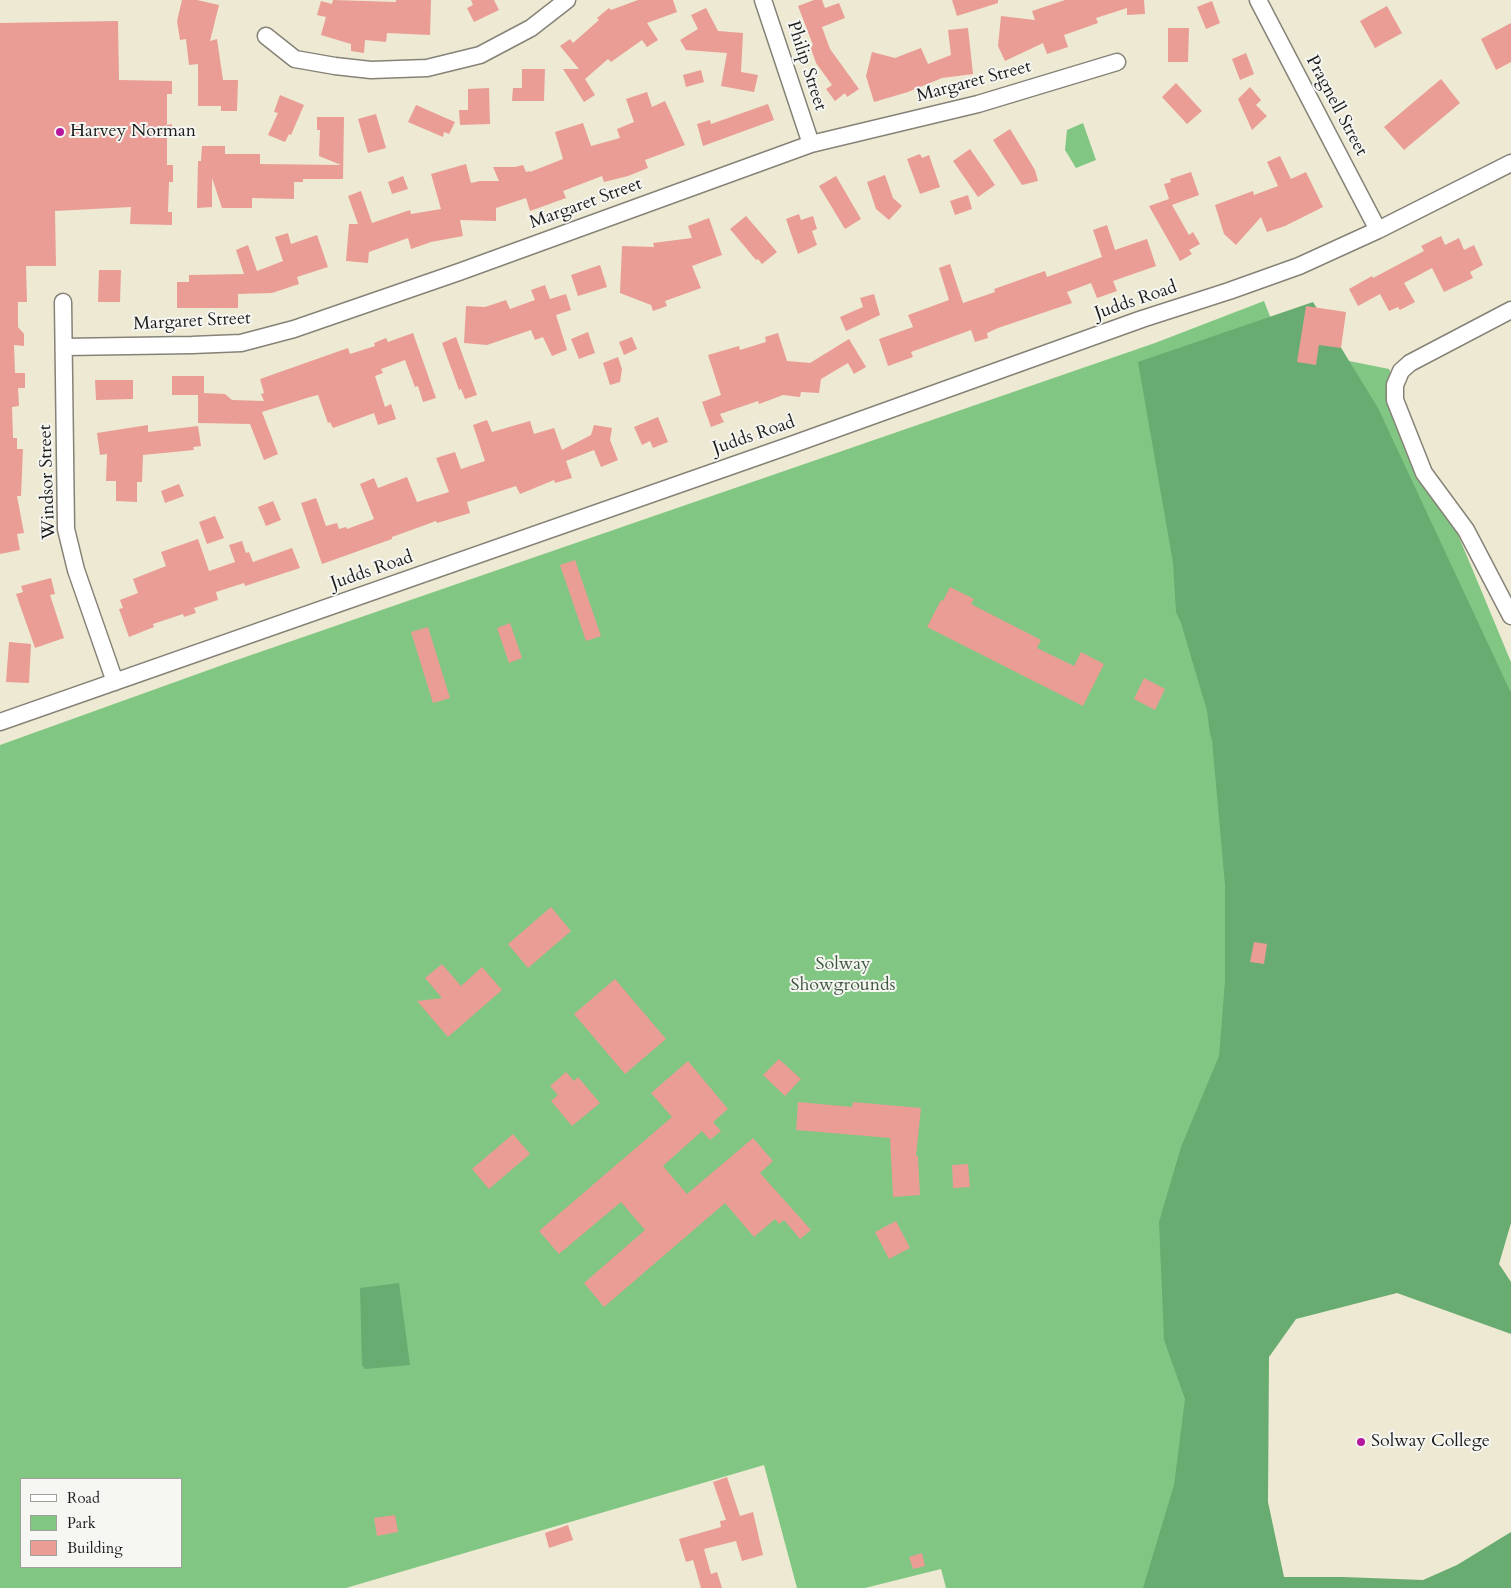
<!DOCTYPE html>
<style>
body{margin:0}
#map{position:relative;width:1511px;height:1588px;overflow:hidden;background:#eee9d2;font-family:Cardo,serif}
canvas{display:block}
.legend{position:absolute;left:20px;top:1478px;width:162px;height:90px;box-sizing:border-box;background:#f6f6f2;border:1px solid #9f9f9c;margin:0;padding:6px 9px;list-style:none;font-size:15px;color:#1c1c1c}
.legend li{display:flex;align-items:center;gap:10px;height:25px}
.legend b{width:25px;border:1px solid #9f9f9c}
</style>
<div id="map">
<canvas width="1511" height="1588"></canvas>
<ul class="legend">
<li><b style="height:6px;background:#fff"></b>Road</li>
<li><b style="height:14px;background:#81c783"></b>Park</li>
<li><b style="height:14px;background:#e99d95"></b>Building</li>
</ul>
</div>
<script>
const ctx = document.querySelector('canvas').getContext('2d');
ctx.lineJoin = 'round';
function paint(path, color) { ctx.fillStyle = color; ctx.fill(path, 'evenodd'); }
function trace(path, color, width, dash) { ctx.strokeStyle = color; ctx.lineWidth = width; ctx.lineCap = dash ? 'butt' : 'round'; ctx.setLineDash(dash || []); ctx.stroke(path); }
function write(font, color, halo, rows, align = 'center') {
  ctx.font = font + ' Cardo,serif'; ctx.lineWidth = 4; ctx.setLineDash([]); ctx.textBaseline = 'middle'; ctx.strokeStyle = halo; ctx.fillStyle = color; for (const [text, x, y, turn = 0] of rows) {
    ctx.save(); ctx.translate(x, y); ctx.rotate((+turn || 0) * Math.PI / 180); ctx.textAlign = isNaN(turn) ? turn : align; if (halo) ctx.strokeText(text, 0, 0); ctx.fillText(text, 0, 0); ctx.restore();
  }
}
const green = new Path2D(`
 M1083,123L1096,160L1076,168L1065,150L1067,130Z
 M1264,301L1295,380L1344,360L1389,369L1511,662V1123L1222,1295L1201,1588H946L941,1569L865,1588H797L764,1465L346,1588H0V745L228,663L1155,343ZM21,1479H181V1567H21Z`);
const forest = new Path2D(`
 M1313,302L1378,408L1511,693V1223L1499,1264L1511,1282V1334L1397,1293L1296,1319L1269,1357L1268,1502L1284,1577H1343L1423,1580L1457,1565L1511,1532V1588H1143L1174,1485L1185,1399L1164,1340L1159,1222L1181,1147L1219,1056L1225,981V885L1212,740L1210,734L1207,711L1181,623L1176,612L1173,563L1138,362Z
 M399,1283L410,1365L365,1369L362,1365L360,1288Z`);
const building = new Path2D(`
 M182,0H197L219,5L210,41L217,39L223,80H238L237,111H221V106H198V64L189,65L186,39L180,40L177,21Z
 M333,0L396,2V0H431L430,35L387,33L386,42L365,40L364,53L351,51V44L321,35L326,17L317,15L321,1L332,4Z
 M471,0H494L499,10L474,22L467,8L473,5Z
 M638,0H673L677,12L647,23L658,40L647,47L642,40L611,62L608,59L585,79L595,95L584,102L563,69H579L560,46L570,39L573,43L599,20L597,18L609,8L611,10Z
 M814,0H822L825,8L839,3L845,18L822,27L830,49L859,89L847,97L845,93L835,101L826,89L832,85L816,63L810,46L813,45L798,6Z
 M952,0H998V3L957,16Z
 M1065,0H1144L1145,14L1127,15V8L1096,18L1098,23L1064,35L1068,47L1047,54L1043,43L1005,61L998,46L1001,16L1035,20L1032,11Z
 M1212,1L1220,23L1206,29L1197,7Z
 M1387,6L1402,33L1375,48L1360,21Z
 M706,8L718,31L743,33L741,72L758,75L754,92L721,86L727,53L686,50L680,40L698,29L691,15Z
 M118,21L119,80L172,81V94H167V125L172,124V137H167V165H173V182H169L168,212H172V225L130,224L131,207L55,211L56,266H26L27,302H18V327L24,334V346L14,345L15,373H25V388H18L19,406L12,407L13,438H17V449H23L21,496H17L24,533L17,534L20,550L0,554V23Z
 M1511,23V62L1496,70L1481,39Z
 M968,28L973,74L942,78L908,92L874,102L866,76L872,52L895,58L921,48L928,64L951,55L948,30Z
 M1168,28H1189L1188,62H1168Z
 M1246,53L1254,74L1240,80L1232,59Z
 M522,69H545L544,101H512L513,88H522Z
 M701,70L704,82L686,87L683,75Z
 M1441,79L1460,103L1404,150L1384,127Z
 M1176,83L1202,111L1187,124L1162,97Z
 M1250,87L1261,100L1256,105L1267,116L1252,130L1238,99Z
 M489,88L490,124L460,125L459,110H468V89Z
 M647,92L652,107L665,101L685,145L645,160L648,168L628,176L604,182L602,176L563,191L566,198L530,211L526,198L496,208V221L460,220L463,236L431,242L411,249L408,238L369,252L368,263L346,261L349,224H358L348,196L361,191L372,223L410,210L411,214L441,209L431,174L466,164L471,183L480,181H499L493,167H515L523,165L526,172L530,171V172L563,159L555,132L583,123L591,146L620,138L617,129L634,122L626,99Z
 M280,95L304,105L291,135L289,134L285,142L268,135L278,113L274,112Z
 M768,104L774,120L703,146L697,124L710,120L711,124Z
 M416,105L455,122L449,134L444,132L443,137L408,122Z
 M376,114L386,148L368,153L358,119Z
 M317,117H344L343,179H303V182H294V199L252,198V208H222L212,178V207L197,208L198,161H201L202,146H225V154H260V164L341,165L319,156L320,130H317Z
 M1010,129L1035,170L1038,181L1022,185L993,140Z
 M970,149L995,185L978,197L953,161Z
 M920,154L922,158L929,155L940,187L920,194L907,159Z
 M1280,156L1291,179L1306,172L1323,207L1285,226L1267,232L1261,217L1236,245L1224,234L1215,205L1253,191L1254,195L1278,186L1267,162Z
 M1191,172L1199,195L1172,205L1189,235L1193,232L1200,244L1189,250L1192,254L1180,261L1149,206L1169,199L1164,184L1171,182L1170,179Z
 M885,175L893,198L902,206L889,220L876,209L867,182Z
 M403,176L408,189L392,194L388,182Z
 M836,176L861,219L845,229L819,186Z
 M968,195L972,209L955,215L950,201Z
 M799,214L801,220L813,216L817,229L812,231L817,245L798,254L786,219Z
 M746,216L777,252L762,264L758,259L756,260L730,229Z
 M709,218L722,255L692,266L701,288L665,301L667,306L653,311L651,305L620,293L622,246L654,247L653,243L692,238L688,226Z
 M1107,225L1115,250L1147,239L1156,266L1113,281L1117,291L1097,298L1091,283L1067,292L1072,303L998,328L987,333L988,338L975,342L971,330L911,352L913,357L888,366L879,339L913,327L908,315L949,300L939,268L950,264L963,303L995,292L994,289L1045,271L1047,277L1102,257L1093,230Z
 M288,233L291,244L317,235L328,267L297,277L299,284L272,293L238,294V308H177V282H189V275L244,274L236,250L248,245L257,271L283,261L275,237Z
 M1441,236L1445,245L1459,238L1464,250L1474,245L1483,265L1470,272L1473,278L1444,292L1432,268L1404,283L1415,302L1400,310L1398,307L1389,311L1380,294L1358,306L1349,289L1372,276L1373,278L1424,251L1421,246Z
 M600,265L607,287L578,296L571,275Z
 M99,270H121L120,302H98Z
 M545,285L550,299L566,294L571,310L556,315L567,350L552,356L543,337L535,340L531,330L487,345L464,343L466,306L485,307L506,300L510,309L535,300L531,290Z
 M874,294L880,315L846,331L840,317L863,307L860,298Z
 M1306,306L1346,312L1341,348L1319,345L1316,365L1297,362Z
 M588,332L595,353L579,359L571,339Z
 M413,333L436,398L423,402L418,386L415,387L405,360L381,369L383,373L375,376L385,407L391,404L396,419L378,425L374,413L333,428L330,422L328,423L318,395L310,397L262,412L278,454L264,460L250,424L198,423V395H172V376H204V393L225,394L232,400L264,401L261,394L264,393L260,379L348,348L350,354L375,346L374,343L386,338L388,342Z
 M778,333L787,361L810,363L849,339L866,367L854,374L848,363L821,379L819,393L801,392L800,397L783,395L759,404L758,401L720,414L724,422L711,427L702,402L721,395L708,355L739,346L740,350L766,342L765,337Z
 M456,337L477,395L465,399L461,389L459,390L442,343Z
 M632,337L637,349L624,355L619,342Z
 M618,357L622,369L620,382L610,385L603,363Z
 M95,380H133V399L96,400Z
 M658,417L668,442L653,448L650,441L642,445L634,427Z
 M487,420L492,432L530,421L534,434L554,428L562,450L591,435L594,425L612,428L610,440L618,460L601,467L594,450L566,461L572,478L555,483L554,480L520,494L516,486L467,502L470,513L437,523L436,521L392,537V539L322,564L301,503L316,498L326,526L337,523L339,529L346,527L347,529L374,519L360,484L374,478L378,488L407,477L417,502L449,492L436,458L455,452L461,469L485,461L473,425Z
 M148,425V432L198,426L201,446L193,447L194,450L143,455L142,482H137V502L116,501V481H106L107,454L100,455L97,433Z
 M179,484L184,496L165,503L161,491Z
 M273,501L281,520L266,526L258,507Z
 M215,516L224,538L207,544L199,522Z
 M198,539L209,571L235,562L229,545L242,541L246,553L249,552L253,562L292,548L300,568L245,586L244,583L216,592L218,600L194,608L196,613L184,617L183,614L153,624L154,627L129,637L119,609L123,608L120,600L138,593L133,579L166,566L161,552Z
 M575,560L601,636L586,641L560,565Z
 M51,578L55,594L50,595L64,638L35,648L16,594L23,592L21,586Z
 M950,587L974,599L971,604L1041,640L1037,648L1074,666L1081,652L1104,664L1083,706L927,627L941,600L943,601Z
 M510,623L522,658L509,663L497,628Z
 M428,627L450,698L433,703L411,632Z
 M9,642L31,644L29,683L6,682Z
 M1144,678L1165,689L1155,710L1134,699Z
 M551,907L571,931L528,968L508,944Z
 M1254,942L1267,944L1264,964L1250,962Z
 M442,964L461,986L482,967L502,990L448,1037L417,1001L442,998L425,978Z
 M615,979L666,1039L625,1074L574,1014Z
 M779,1059L801,1079L785,1096L763,1075Z
 M688,1061L728,1109L713,1122L721,1131L710,1140L702,1131L663,1166L687,1194L753,1138L773,1161L760,1173L811,1230L800,1239L784,1220L779,1224L775,1219L754,1237L725,1203L604,1307L584,1283L645,1230L621,1202L559,1254L539,1231L672,1117L651,1093Z
 M566,1072L574,1081L578,1077L600,1103L572,1126L551,1101L558,1095L550,1086Z
 M798,1102L852,1107L853,1102L921,1108L916,1156H918L920,1195L893,1197L890,1138L796,1130Z
 M513,1134L530,1154L489,1189L472,1169Z
 M968,1164L970,1187L953,1188L952,1165Z
 M896,1221L910,1248L889,1259L875,1232Z
 M727,1477L740,1516L753,1512L763,1555L742,1561L736,1541L704,1549L711,1574L717,1572L722,1588H701L693,1560L686,1562L679,1539L721,1527L720,1521L726,1520L713,1482Z
 M395,1515L398,1532L377,1536L374,1518Z
 M568,1525L573,1540L549,1548L545,1533Z
 M922,1553L925,1566L913,1569L909,1557Z`);
const minor = new Path2D(`
 M763,0L811,144
 M1258,0L1378,230
 M266,36L295,59L335,66L371,70L427,68L480,55L531,28L567,0
 M63,302L66,529L76,570L115,682
 M1511,310L1410,363L1401,371L1395,385V400L1424,473L1466,530L1511,616
 M64,347L192,345L241,343L294,329L459,272L811,144L978,104L1117,62
 M0,722L791,445L1142,319L1229,291L1299,266L1378,230L1511,163`);
const markers = [
 [60,132,5,"#b5179e"],
 [1361,1442,5,"#b5179e"]
];
const streetNames = [
 ["Philip Street",806,66,72],
 ["Margaret Street",974,82,-15],
 ["Pragnell Street",1336,106,62],
 ["Margaret Street",586,204,-20],
 ["Judds Road",1136,301,-19],
 ["Margaret Street",192,322,-3],
 ["Judds Road",754,436,-19],
 ["Windsor Street",48,482,-92],
 ["Judds Road",372,571,-19]
];
const poiNames = [
 ["Harvey Norman",70,132],
 ["Solway College",1371,1442]
];
const parkNames = [
 ["Solway",843,965],
 ["Showgrounds",843,986]
];
paint(green, '#81c783');
paint(forest, '#68ac71');
paint(building, '#e99d95');
trace(minor, '#858277', 19);
trace(minor, '#fff', 16);
for (const [x, y, r, color] of markers) { const dot = new Path2D(); dot.arc(x, y, r, 0, 2 * Math.PI); ctx.fillStyle = color; ctx.fill(dot); trace(dot, '#f6f6f2', 2); }
write('18px', '#1c1c1c', '#f6f6f2', streetNames);
write('18px', '#1c1c1c', '#f6f6f2', poiNames, 'left');
write('18px', '#3f5840', '#f6f6f2', parkNames);
</script>
